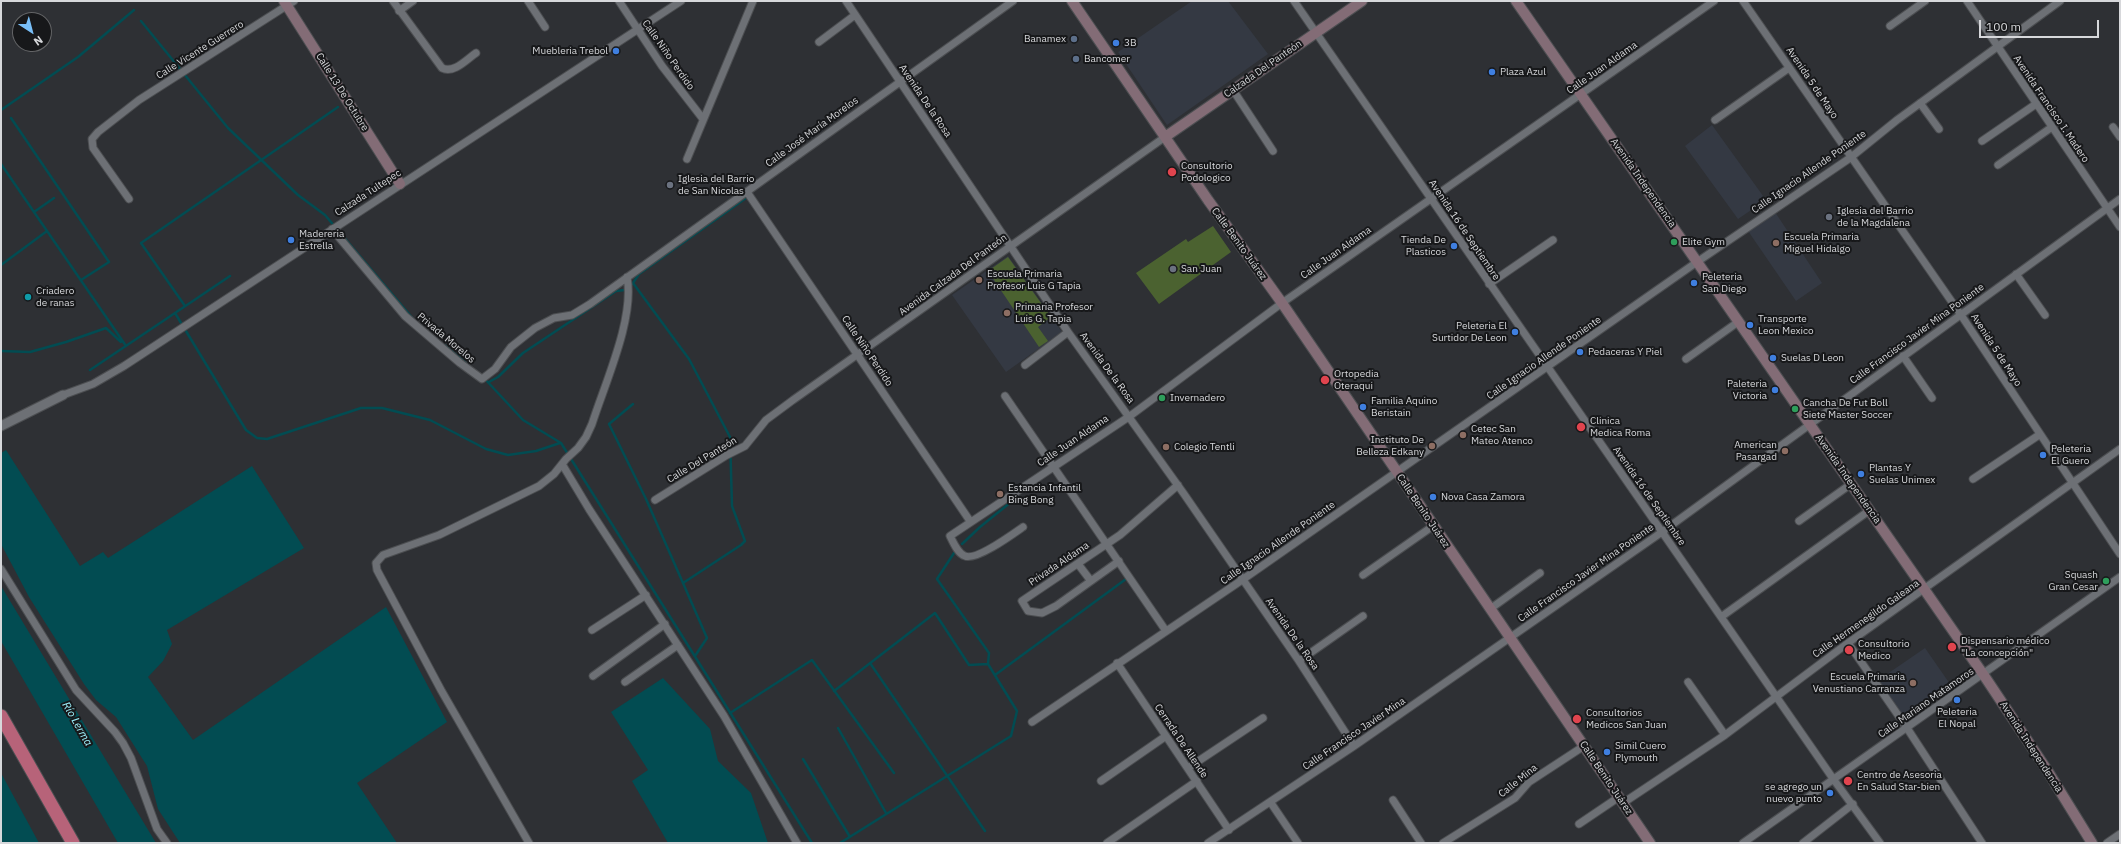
<!DOCTYPE html>
<meta charset="utf-8">
<style>
body{margin:0}
#map{position:relative;width:2121px;height:844px;overflow:hidden;background:#2e3034;font-family:"IBM Plex Sans",sans-serif}
canvas{display:block}
.frame{position:absolute;inset:0;border:2px solid #d7d8db;pointer-events:none}
.north{position:absolute;left:12px;top:12px;width:40px;height:40px;box-sizing:border-box;background:#17181a;border:1px solid #646567;border-radius:50%;rotate:144deg;font-size:11px;font-weight:700;line-height:16px;text-align:center;color:#d7d8db}
.north::after{content:'';display:block;margin:auto;width:14px;height:18px;background:#79bff8;clip-path:polygon(50% 0,100% 100%,50% 72%,0 100%)}
.scale{position:absolute;left:1979px;top:20px;width:120px;height:18px;box-sizing:border-box;border:2px solid #d7d8db;border-top:0;padding-left:5px;font-size:12px;line-height:14px;white-space:nowrap;color:#d7d8db;-webkit-text-stroke:3px #17181a;paint-order:stroke}
</style>
<div id="map">
<canvas width="2121" height="844"></canvas>
<div class="frame"></div>
<div class="north">N</div>
<div class="scale">100 m</div>
</div>
<script>
const ctx = document.querySelector('canvas').getContext('2d');
ctx.lineJoin = 'round';
function paint(path, color) { ctx.fillStyle = color; ctx.fill(path, 'evenodd'); }
function trace(path, color, width, dash) { ctx.strokeStyle = color; ctx.lineWidth = width; ctx.lineCap = dash ? 'butt' : 'round'; ctx.setLineDash(dash || []); ctx.stroke(path); }
function write(font, color, halo, rows, align = 'center') {
  ctx.font = font + ' "IBM Plex Sans",sans-serif'; ctx.lineWidth = 4; ctx.setLineDash([]); ctx.textBaseline = 'middle'; ctx.strokeStyle = halo; ctx.fillStyle = color; for (const [text, x, y, turn = 0] of rows) {
    ctx.save(); ctx.translate(x, y); ctx.rotate((+turn || 0) * Math.PI / 180); ctx.textAlign = isNaN(turn) ? turn : align; if (halo) ctx.strokeText(text, 0, 0); ctx.fillText(text, 0, 0); ctx.restore();
  }
}
const built = new Path2D(`
 M1192,1H1228L1268,54L1167,125L1118,52Z
 M1712,125L1766,200L1738,219L1685,146Z
 M1773,209L1822,283L1796,301L1746,228Z
 M1008,256L1062,332L1006,372L952,295Z
 M1925,648L1950,684L1902,719L1877,681Z`);
const green = new Path2D(`
 M1213,226L1231,252L1159,304L1136,273L1186,239L1188,242Z
 M1008,257L1051,317L1038,327L1048,341L1039,347L988,271Z`);
const water = new Path2D(`
 M6,450L80,566L103,552L108,558L252,466L304,548L167,630L172,644L163,661L148,677L193,740L386,607L447,722L357,783L397,843H180L158,809L147,766L116,717L96,700L84,684L29,597L1,544V453Z
 M1,586L156,843H118L1,641Z
 M663,678L710,729L718,761L751,793L768,843H668L632,781L648,770L611,712Z
 M1,773L39,843H1Z`);
const stream = new Path2D(`
 M141,21L228,128L298,195L325,215L414,320
 M1,110L78,57L134,10
 M11,118L109,262L81,280
 M1,164L126,346
 M34,212L54,198
 M1,265L47,231
 M185,306L141,243L338,107
 M175,313L230,276
 M444,345L468,365
 M1,351L30,352L66,342L106,328L121,342
 M90,370L175,313L246,430L257,438L267,439L361,408H382L430,420L486,449L508,455L536,451L560,443
 M484,378L523,420L561,443L812,843
 M489,382L498,377L523,353L616,291L625,290L633,283
 M633,404L609,424L646,499L683,583
 M962,544L980,527L1011,502
 M695,656L707,638L683,583L741,545L745,541L732,506L730,437L689,359L633,283L639,274L746,198
 M870,663L985,831
 M995,675L1126,579
 M834,691L935,613L969,665L988,664
 M730,713L812,660L894,773
 M838,728L886,813
 M803,759L850,837
 M840,843L1011,736L1017,711L988,664L989,653L937,579L954,553`);
const minor = new Path2D(`
 M393,1L442,68C454,74 467,59 476,53
 M528,1L545,27
 M619,1L662,66L703,119
 M846,1L1068,332L1184,494L1299,661L1354,746
 M1294,1L1834,780L1880,843
 M1743,1L1961,315L2120,554
 M1967,1L2120,227
 M399,11L413,1
 M1890,26L1925,1
 M819,42L855,15
 M1233,90L1273,151
 M1920,103L1939,129
 M1715,120L1789,68
 M2113,127L2120,137
 M1982,141L2036,104
 M687,159L753,1
 M1998,165L2052,127
 M747,192L970,521
 M129,199L93,148L92,139L98,132L139,100L294,1
 M332,229L405,316L460,363L482,379L495,369L511,347L535,328L554,318L572,315L590,304L1013,1
 M2016,274L2045,315
 M1489,284L1553,240
 M1903,356L1932,398
 M1686,359L1738,322
 M1025,365L1068,332
 M63,395L93,384L124,366L681,1
 M1005,396L1166,631
 M562,464L589,509L724,716L797,843
 M1973,479L2039,435
 M655,500L727,455L745,446L766,420L793,400L1165,137
 M1799,521L1851,484
 M1023,527C1013,534 976,561 965,556C958,554 953,542 950,536L1130,416L1282,303L1714,1
 M1119,561L1056,606L1042,613L1028,611L1022,601L1120,535L1178,485
 M1078,564L1091,581
 M1,569L76,690L115,732L123,743L131,758L157,829L167,843
 M1363,575L1433,526
 M1490,609L1540,573
 M1721,617L1870,510
 M592,630L646,595
 M1848,643L1907,728L1982,843
 M1299,661L1363,616
 M1117,663L1229,830
 M593,676L665,624
 M625,682L678,645
 M1688,682L1725,735
 M1032,722L1242,580L1697,262L1850,158L1897,120L2060,1
 M1188,768L1263,718
 M1101,781L1166,736
 M1393,800L1421,843
 M1271,803L1298,843
 M1623,803L1725,735L1848,643L2120,449
 M1579,824L1619,797
 M529,843L441,690L377,570L376,563L383,555L439,535L539,486L554,474L566,459L578,448L586,437L592,424C605,383 635,318 627,277
 M1107,843L1197,781
 M1208,843L1354,746L1662,532L2120,199
 M1443,843L1515,798L1529,782L1584,746
 M1743,843L2120,577
 M1803,843L1853,804
 M2107,843L2120,834`);
const tertiary = new Path2D(`
 M1,426L63,395`);
const secondary = new Path2D(`
 M284,1L400,184
 M1072,1L1208,200L1282,303L1650,843
 M1516,1L1983,674L2047,770L2092,843
 M1165,137L1362,1`);
const motorway = new Path2D(`
 M1,716L73,843`);
const markers = [
 [1074,39,4,"#5c6f8a"],
 [1116,43,4,"#3f7fe0"],
 [616,51,4,"#3f7fe0"],
 [1076,59,4,"#5c6f8a"],
 [1492,72,4,"#3f7fe0"],
 [1172,172,5,"#e0444e"],
 [670,185,4,"#6b7280"],
 [1829,217,4,"#6b7280"],
 [291,240,4,"#3f7fe0"],
 [1674,242,4,"#2e9e5b"],
 [1776,243,4,"#8d6e63"],
 [1454,246,4,"#3f7fe0"],
 [1173,269,4,"#6b7280"],
 [979,280,4,"#8d6e63"],
 [1694,283,4,"#3f7fe0"],
 [28,297,4,"#0f9aa8"],
 [1007,313,4,"#8d6e63"],
 [1750,325,4,"#3f7fe0"],
 [1515,332,4,"#3f7fe0"],
 [1580,352,4,"#3f7fe0"],
 [1773,358,4,"#3f7fe0"],
 [1325,380,5,"#e0444e"],
 [1775,390,4,"#3f7fe0"],
 [1162,398,4,"#2e9e5b"],
 [1363,407,4,"#3f7fe0"],
 [1795,409,4,"#2e9e5b"],
 [1581,427,5,"#e0444e"],
 [1463,435,4,"#8d6e63"],
 [1432,446,4,"#8d6e63"],
 [1166,447,4,"#8d6e63"],
 [1785,451,4,"#8d6e63"],
 [2043,455,4,"#3f7fe0"],
 [1861,474,4,"#3f7fe0"],
 [1000,494,4,"#8d6e63"],
 [1433,497,4,"#3f7fe0"],
 [2106,581,4,"#2e9e5b"],
 [1952,647,5,"#e0444e"],
 [1849,650,5,"#e0444e"],
 [1913,683,4,"#8d6e63"],
 [1957,700,4,"#3f7fe0"],
 [1577,719,5,"#e0444e"],
 [1607,752,4,"#3f7fe0"],
 [1848,781,5,"#e0444e"],
 [1830,793,4,"#3f7fe0"]
];
const poiNames = [
 ["Banamex",1066,39,"right"],
 ["3B",1124,43],
 ["Muebleria Trebol",608,51,"right"],
 ["Bancomer",1084,59],
 ["Plaza Azul",1500,72],
 ["Consultorio",1181,166],
 ["Podologico",1181,178],
 ["Iglesia del Barrio",678,179],
 ["de San Nicolas",678,191],
 ["Iglesia del Barrio",1837,211],
 ["de la Magdalena",1837,223],
 ["Madereria",299,234],
 ["Estrella",299,246],
 ["Escuela Primaria",1784,237],
 ["Miguel Hidalgo",1784,249],
 ["Tienda De",1446,240,"right"],
 ["Plasticos",1446,252,"right"],
 ["Elite Gym",1682,242],
 ["San Juan",1181,269],
 ["Escuela Primaria",987,274],
 ["Profesor Luis G Tapia",987,286],
 ["Peleteria",1702,277],
 ["San Diego",1702,289],
 ["Criadero",36,291],
 ["de ranas",36,303],
 ["Primaria Profesor",1015,307],
 ["Luis G. Tapia",1015,319],
 ["Transporte",1758,319],
 ["Leon Mexico",1758,331],
 ["Peleteria El",1507,326,"right"],
 ["Surtidor De Leon",1507,338,"right"],
 ["Pedaceras Y Piel",1588,352],
 ["Suelas D Leon",1781,358],
 ["Ortopedia",1334,374],
 ["Oteraqui",1334,386],
 ["Paleteria",1767,384,"right"],
 ["Victoria",1767,396,"right"],
 ["Invernadero",1170,398],
 ["Familia Aquino",1371,401],
 ["Beristain",1371,413],
 ["Cancha De Fut Boll",1803,403],
 ["Siete Master Soccer",1803,415],
 ["Clinica",1590,421],
 ["Medica Roma",1590,433],
 ["Cetec San",1471,429],
 ["Mateo Atenco",1471,441],
 ["Instituto De",1424,440,"right"],
 ["Belleza Edkany",1424,452,"right"],
 ["American",1777,445,"right"],
 ["Pasargad",1777,457,"right"],
 ["Colegio Tentli",1174,447],
 ["Peleteria",2051,449],
 ["El Guero",2051,461],
 ["Plantas Y",1869,468],
 ["Suelas Unimex",1869,480],
 ["Estancia Infantil",1008,488],
 ["Bing Bong",1008,500],
 ["Nova Casa Zamora",1441,497],
 ["Squash",2098,575,"right"],
 ["Gran Cesar",2098,587,"right"],
 ["Dispensario médico",1961,641],
 ["\"La concepción\"",1961,653],
 ["Consultorio",1858,644],
 ["Medico",1858,656],
 ["Escuela Primaria",1905,677,"right"],
 ["Venustiano Carranza",1905,689,"right"],
 ["Peleteria",1957,712,"center"],
 ["El Nopal",1957,724,"center"],
 ["Consultorios",1586,713],
 ["Medicos San Juan",1586,725],
 ["Simil Cuero",1615,746],
 ["Plymouth",1615,758],
 ["Centro de Asesoria",1857,775],
 ["En Salud Star-bien",1857,787],
 ["se agrego un",1822,787,"right"],
 ["nuevo punto",1822,799,"right"]
];
const streetNames = [
 ["Calle Vicente Guerrero",200,50,-32],
 ["Calle Niño Perdido",668,55,55],
 ["Calle Juan Aldama",1602,68,-35],
 ["Calzada Del Panteón",1263,69,-35],
 ["Avenida 5 de Mayo",1812,83,56],
 ["Calle 13 De Octubre",342,92,58],
 ["Avenida De la Rosa",925,101,56],
 ["Avenida Francisco I. Madero",2051,109,56],
 ["Calle José María Morelos",812,132,-36],
 ["Calle Ignacio Allende Poniente",1809,172,-35],
 ["Avenida Independencia",1643,183,55],
 ["Calzada Tultepec",368,193,-33],
 ["Avenida 16 de Septiembre",1464,230,56],
 ["Calle Benito Juárez",1239,244,54],
 ["Calle Juan Aldama",1336,253,-35],
 ["Avenida Calzada Del Panteón",953,275,-36],
 ["Calle Francisco Javier Mina Poniente",1917,334,-36],
 ["Privada Morelos",446,338,40],
 ["Avenida 5 de Mayo",1996,350,57],
 ["Calle Niño Perdido",867,351,56],
 ["Calle Ignacio Allende Poniente",1544,358,-35],
 ["Avenida De la Rosa",1107,368,54],
 ["Calle Juan Aldama",1073,441,-34],
 ["Calle Del Panteón",702,460,-31],
 ["Avenida Independencia",1848,479,55],
 ["Avenida 16 de Septiembre",1649,496,55],
 ["Calle Benito Juárez",1423,511,56],
 ["Calle Ignacio Allende Poniente",1278,543,-35],
 ["Privada Aldama",1059,564,-34],
 ["Calle Francisco Javier Mina Poniente",1586,573,-35],
 ["Calle Hermenegildo Galeana",1866,619,-35],
 ["Avenida De la Rosa",1292,634,55],
 ["Calle Mariano Matamoros",1926,703,-35],
 ["Calle Francisco Javier Mina",1354,734,-34],
 ["Cerrada De Allende",1181,741,56],
 ["Avenida Independencia",2031,747,57],
 ["Calle Benito Juárez",1606,778,56],
 ["Calle Mina",1518,781,-39]
];
const waterNames = [
 ["Río Lerma",77,724,60]
];
paint(built, '#343943');
paint(green, '#4b6230');
paint(water, '#024c52');
trace(stream, '#024c52', 2.5);
trace(minor, '#4c4e51', 9);
trace(tertiary, '#4c4e51', 11);
trace(secondary, '#4c4e51', 12);
trace(motorway, '#4c4e51', 15);
trace(minor, '#6d7075', 7);
trace(tertiary, '#6d7075', 9);
trace(secondary, '#836c76', 10);
trace(motorway, '#b76379', 13);
for (const [x, y, r, color] of markers) { const dot = new Path2D(); dot.arc(x, y, r, 0, 2 * Math.PI); ctx.fillStyle = color; ctx.fill(dot); trace(dot, '#17181a', 1.5); }
write('10px', '#d7d8db', '#17181a', poiNames, 'left');
write('10px', '#d7d8db', '#17181a', streetNames);
write('italic 11px', '#9ceff9', '#17181a', waterNames);
</script>
